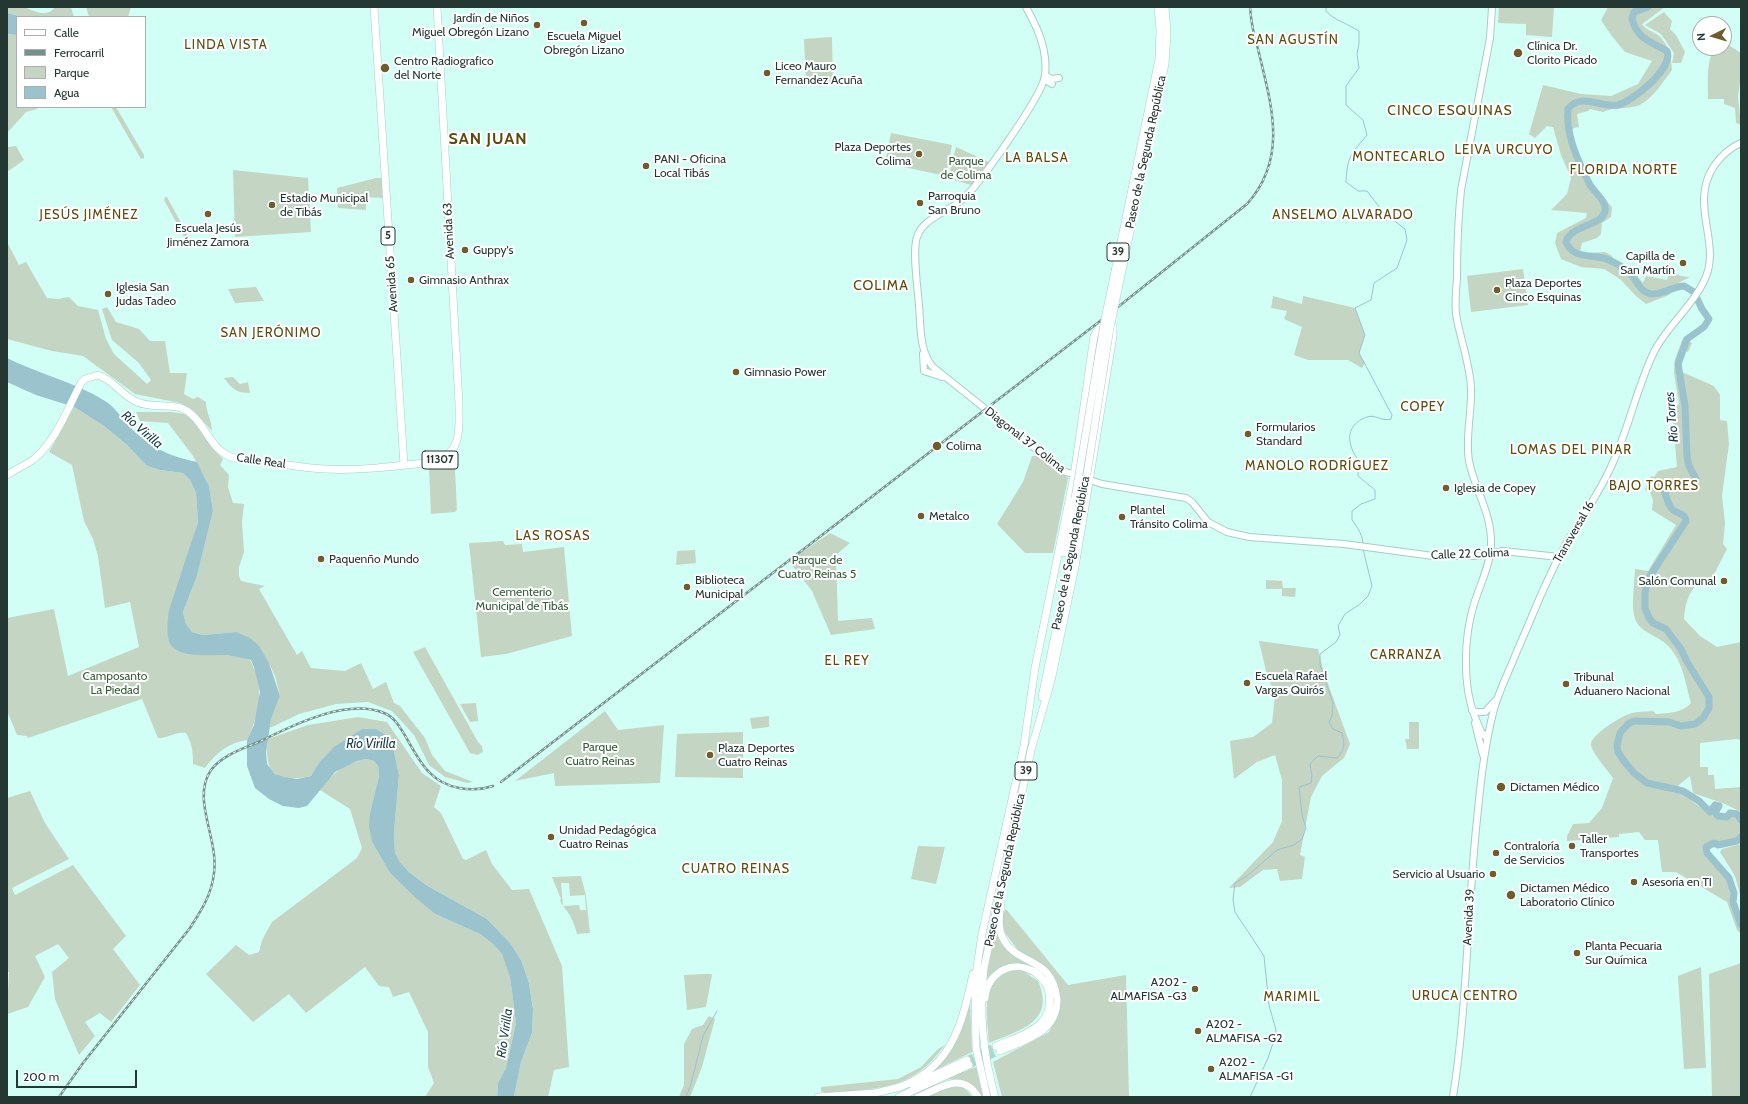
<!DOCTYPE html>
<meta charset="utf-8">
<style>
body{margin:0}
#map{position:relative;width:1748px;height:1104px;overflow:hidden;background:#d1fff5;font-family:Cabin,sans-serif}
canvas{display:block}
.frame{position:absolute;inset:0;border:8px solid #253733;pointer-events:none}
.legend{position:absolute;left:16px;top:16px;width:130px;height:92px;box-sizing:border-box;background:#fff;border:1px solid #a8afad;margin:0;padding:5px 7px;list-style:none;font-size:12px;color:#253733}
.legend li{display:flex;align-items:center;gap:8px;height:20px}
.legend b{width:20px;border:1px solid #a8afad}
.north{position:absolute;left:1692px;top:16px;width:40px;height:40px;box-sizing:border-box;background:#fff;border:1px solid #a8afad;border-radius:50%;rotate:265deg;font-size:11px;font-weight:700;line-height:16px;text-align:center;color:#253733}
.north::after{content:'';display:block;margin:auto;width:14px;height:18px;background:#6e5c2a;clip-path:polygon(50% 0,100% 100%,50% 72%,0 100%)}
.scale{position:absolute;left:16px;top:1070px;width:121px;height:18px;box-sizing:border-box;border:2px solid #253733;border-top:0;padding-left:5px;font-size:12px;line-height:14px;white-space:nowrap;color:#253733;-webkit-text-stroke:3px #fff;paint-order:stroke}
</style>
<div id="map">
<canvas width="1748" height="1104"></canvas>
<div class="frame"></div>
<ul class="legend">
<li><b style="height:5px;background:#fff"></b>Calle</li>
<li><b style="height:5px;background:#73928c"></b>Ferrocarril</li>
<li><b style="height:11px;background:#c4d5c3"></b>Parque</li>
<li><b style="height:11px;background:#9ac3ce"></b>Agua</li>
</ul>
<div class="north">N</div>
<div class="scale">200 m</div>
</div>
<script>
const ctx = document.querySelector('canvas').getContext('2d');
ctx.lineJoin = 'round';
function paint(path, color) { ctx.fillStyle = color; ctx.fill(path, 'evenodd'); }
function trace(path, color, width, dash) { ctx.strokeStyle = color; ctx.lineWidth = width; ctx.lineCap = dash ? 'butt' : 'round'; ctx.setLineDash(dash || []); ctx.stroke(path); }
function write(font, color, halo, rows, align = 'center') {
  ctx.font = font + ' Cabin,sans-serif'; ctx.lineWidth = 4; ctx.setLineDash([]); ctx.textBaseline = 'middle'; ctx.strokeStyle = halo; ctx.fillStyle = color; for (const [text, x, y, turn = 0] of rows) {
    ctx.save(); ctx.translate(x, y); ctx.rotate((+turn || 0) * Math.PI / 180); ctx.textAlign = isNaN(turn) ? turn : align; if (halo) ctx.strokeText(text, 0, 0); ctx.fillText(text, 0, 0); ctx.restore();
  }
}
const green = new Path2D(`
 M7,7C12,7 18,6 23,7C34,10 46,19 55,7H71L74,17H23L7,13Z
 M86,7H131L128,17H89Z
 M1499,7H1554L1552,37L1526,35V24L1498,23Z
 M1608,7H1665L1642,24C1646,30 1652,31 1658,35C1669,44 1671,57 1672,70C1663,82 1653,98 1640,105C1628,110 1616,106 1603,112L1590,109L1588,111L1577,114L1579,127L1574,128L1569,133L1571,141L1576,148V158H1582L1588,183L1612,207L1611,217L1602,223L1601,234L1597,238L1582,243L1580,252L1590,253L1605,252L1611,255L1617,264L1634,272L1643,283L1646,276L1667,280L1670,272L1681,276L1690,277L1680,282L1669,295L1646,304L1636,296L1620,279L1604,269L1581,267L1561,259L1555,243L1557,233L1586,218L1587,213L1551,210L1567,194L1571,178L1561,155L1553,127L1547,126L1535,138L1529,134L1543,85L1581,94L1611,96L1638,84L1652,61L1625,52L1611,35L1601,20Z
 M1664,12L1672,21L1670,29L1676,35L1685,52L1681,63H1672L1674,53L1661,34L1645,25Z
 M7,34L17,35V107H37V109L26,112L7,133Z
 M832,37L833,82L806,83L804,39Z
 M1724,42L1741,53V75L1738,97L1741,125L1736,123L1735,108L1724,104V99H1708C1708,82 1706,64 1714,48H1724Z
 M111,107H116L144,155V158L141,159Z
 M891,133L952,145L946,176L885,163Z
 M16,146L24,160L7,172V147Z
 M956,147L989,162L971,185L948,178Z
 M233,170L308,178L311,232L235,237Z
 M376,178H382L383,198L366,197V210L338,208L337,188Z
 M165,197H167L192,243L188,244L164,200Z
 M7,242L19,265L26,262L47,298L58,299L69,297L78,306L98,310L106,339L114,354L147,384L151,380L139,363L112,340L102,309L107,307L116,322L139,329L150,341H165L170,373H187L184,394L193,399L198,397L206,402C206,412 212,421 212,431L193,410L180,403L135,394L83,356L52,351L7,339Z
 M1523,269L1528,305L1471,312L1467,276Z
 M256,287L264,301L235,303L228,289Z
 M1273,296L1302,304L1303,296L1355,308L1365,335L1359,353L1365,363L1362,368L1348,360H1308L1294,355L1302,327L1284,319L1287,311L1271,308Z
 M1683,338L1692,343L1688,352L1684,351L1681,362L1682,372L1714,386L1720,395V420L1727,421L1729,444L1722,496L1725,523L1723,544L1727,549L1711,580L1705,577C1690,588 1685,601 1684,619L1700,636L1717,647L1741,642V740L1736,739L1700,743V767H1708V775H1714L1715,789L1741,787V812L1725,804L1693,793L1690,776L1670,792L1683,794L1709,814L1725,820L1732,815L1737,816C1748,835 1736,840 1719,843L1715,840L1704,847L1705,852L1727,879L1737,920L1741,918V934L1737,930L1727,902L1676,872H1662L1658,840H1645L1639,832L1619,834V837L1567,841V836L1573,824L1589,823L1602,808L1613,778C1608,770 1591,753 1591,744C1591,735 1620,717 1629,714C1636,711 1646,712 1653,711L1656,714C1668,713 1683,713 1691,703C1685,682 1682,654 1662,641C1653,634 1641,632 1636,621C1630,609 1635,582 1635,569L1648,571L1676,525L1652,510L1653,500L1650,492L1645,490L1651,476L1654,477L1658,471L1677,467L1672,409L1679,404L1674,373L1675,359Z
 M233,377L240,384L248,382L250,393C237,393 232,389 224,378Z
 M74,407L104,426L127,445L147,466L160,470L183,473L190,480L196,493L198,522L168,623L225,655L237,656L250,660C265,687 260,713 247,740C228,743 216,753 205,768L193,764C193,752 192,743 186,733C176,731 168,738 158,738L142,699L28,738L27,736L17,735L7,711V618L54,609L68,676L139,647L130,602L105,608L98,556L93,539L84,521L72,465L49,452Z
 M136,412H171L184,414L192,419L212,448L223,459L220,465L229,475L228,487L233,503L244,504L242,522L244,552L239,567V576L241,581L265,586L259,589L297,655L302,651L311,668L345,671L361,663L373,689L386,682L394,703L400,706L425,738L432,755L445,771L473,782L467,783L445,777L429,765L414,735L392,711L368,702L336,704L299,714L270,728L271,719L280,696L275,676L269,663L236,632L203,635L192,632L186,624L183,612L197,576L213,511L209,486L203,474L193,456L168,423L140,421Z
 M1032,456H1037L1068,478L1053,553H1025L997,524L1023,482Z
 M451,466H453L455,470L457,510L455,512L431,514L429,467Z
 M830,533L850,543L836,555L838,621L872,618L875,629L831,635L812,591L789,561Z
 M503,541L505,545L522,544L523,552L564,547L572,636L506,654L481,657L469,543Z
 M695,550L696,563L676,565L677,551Z
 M1266,580L1282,581L1283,588H1296L1295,597L1282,596V589H1266Z
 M1259,641L1318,649L1324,673L1350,744L1344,758L1322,776L1311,797L1300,855L1305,857L1302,879L1280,881L1277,869L1263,870L1240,887L1229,888L1273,842L1282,821V780L1275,755L1257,762L1234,779L1230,741L1253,737L1272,723L1275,696L1266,671Z
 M425,647L478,742L482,746L483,752L477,755L470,753L413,652Z
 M476,703L478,721L470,722L460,704Z
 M605,711L618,730L664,725L660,783L555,786L554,773L515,781Z
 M769,716V727L752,729L750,718Z
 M358,717L387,722L422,773L441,786L434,807L441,813L463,859L466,860L486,850L492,864L512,890L529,889L562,966L569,1067L554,1070L548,1097H514L521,1062L532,1033L533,1008L529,983L521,960L510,943L487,919L426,885L409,872L400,862L395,853L394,832L399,775L392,742L387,736L362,729L318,764L311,776C278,783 263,775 268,739L308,725Z
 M1409,722H1419V749H1407L1405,739H1409Z
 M743,732V778L675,777L677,734Z
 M366,759L374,761L378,766L379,776L370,813L372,842L390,873L435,914L480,934L492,943L502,954L507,965L510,977L516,1023L506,1068L498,1083L497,1097H425L434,1083L428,1067V1032L409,992L393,997L389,987L379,986L365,967L306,1013L289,994L253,1022L206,974L236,945L249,955L259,952L262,940L272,922L357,858L362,848L350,809L320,790C332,773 345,763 366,759Z
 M30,791L45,823L69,859L12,888L15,895L73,865L126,936L113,949L140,985L111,1022L100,1013L85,1022L95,1036L79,1055L55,999L52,972L69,958L58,944L35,956L45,977L28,1007L7,1014L9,972H7V798Z
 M1741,844V898L1735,876L1720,852L1722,849Z
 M918,846L945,847L936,884L911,879Z
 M581,876L586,896L590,933L577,934C575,926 572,918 567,911C564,907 562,906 560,900L561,899L552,877ZM561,883H569L570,896L585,895L586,910H580L579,905L563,906Z
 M1006,909L1068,985L1126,975L1129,1097H1002L993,1062L1049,1032L1058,1011L1060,993L1051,975L1039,963L1018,950L1005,933L1001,916Z
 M995,931C1007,950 1011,954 1030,966C1009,963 1001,964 986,979Z
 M1741,963V1097H1712L1709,974Z
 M1701,967L1706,1068L1684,1069L1678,976Z
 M1012,971H1023L1038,981C1056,1022 1020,1030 989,1043C988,1016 978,980 1012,971Z
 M704,974H712L706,1007L687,1010L684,975Z
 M970,1000L972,1052L925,1075L947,1056Z
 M709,1016L715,1019L702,1067L690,1097H679L684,1085V1044L692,1029L703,1025Z
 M945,1045C938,1053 932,1062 924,1068C898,1091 858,1090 826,1093L821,1091V1087L898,1079L921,1067L938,1049Z
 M976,1067L983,1097H980C969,1080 963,1077 943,1080Z
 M953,1086C963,1086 966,1089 972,1097H924Z`);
const water = new Path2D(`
 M7,13L23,17H17V35L7,34Z
 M7,358C39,374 75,382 105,401C114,406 121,417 128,425C149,447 168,456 197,462L209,486L213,511L197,576L183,612L186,624L192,632L203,635L236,632L250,638L259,646L269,663L280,696L271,719L266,753L267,764L275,774L284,777L297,779L311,776L318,764L334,747L362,729H376L387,736L392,742L399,775L394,832L395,853L400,862L409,872L426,885L487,919L510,943L521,960L529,983L533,1009L532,1033L521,1062L514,1097H497L498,1083L506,1068L516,1023L510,977L502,954L492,943L480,934L435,914L416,898L390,873L372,842L369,826L370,813L379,776L378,766L374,761L366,759L357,761L335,772L307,806L299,808L283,806L269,799L255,788L247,766V740L254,725L260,692L254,667L251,660C242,658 235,656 226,655C211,654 176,660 169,641C166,632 168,619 169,610L198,522L196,493L190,480L183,473L160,470L147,466L127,445L104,426L74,407L36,395L7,382Z`);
const stream = new Path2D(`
 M1326,7V11C1334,20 1348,24 1359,31V43L1357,54L1359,68L1346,86V105L1363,120L1367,135C1351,154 1347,157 1346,182L1358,191H1367L1383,212L1405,229L1407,240L1397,268L1374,283L1371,300L1355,308L1365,335L1359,353L1392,415L1391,419C1383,422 1375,414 1367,417C1352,422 1346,434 1352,449C1353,453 1356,456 1358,460C1359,465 1358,471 1358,476L1375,490V499L1361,504L1352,511V520C1358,528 1362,534 1363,543
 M686,1097L691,1084L703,1036L717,1011
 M1250,1097L1268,1058L1275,1037L1276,1030L1269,1005L1264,956L1235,912L1233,899L1235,883L1247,876L1277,850L1294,845L1302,839L1306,828L1302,815L1299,787L1311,783L1312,776L1310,764L1318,756L1337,758C1345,749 1345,744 1342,733L1333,729L1329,722L1332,716L1333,703L1320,665V654L1336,642L1340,635L1338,626L1345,614L1360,604L1368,596L1372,586L1363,549`);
const river = new Path2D(`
 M1648,7L1634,12L1632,19C1638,40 1650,41 1667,51C1674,68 1633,101 1618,105C1602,108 1580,92 1568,109C1565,133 1578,161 1589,183C1593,192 1607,200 1605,211C1602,227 1571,224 1566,242C1574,261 1594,253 1609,260C1616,263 1624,268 1630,273C1637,281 1640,292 1651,294C1662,295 1674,286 1684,286L1694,292L1702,309L1709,319L1704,327L1687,339L1678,364L1685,406L1687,457L1689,466L1696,479V484L1693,487C1684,488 1674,483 1666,486L1664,490C1666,496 1668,504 1672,509C1677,515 1685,512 1686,521L1648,579L1645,593V608L1649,618L1653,623L1666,629L1681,649L1687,662L1709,697V708L1703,718L1695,724L1681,726L1669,722L1635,721L1629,723L1620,733L1617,746L1618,752L1624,761L1634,773L1642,779L1647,783L1683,791L1699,801L1710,812L1715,805L1719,806L1715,813L1718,816L1727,817L1730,813L1737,814L1741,820
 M1741,837L1737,841L1718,845L1714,843L1706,847L1707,853L1729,878L1734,893L1733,902L1741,925`);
const trunkTunnel = new Path2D(`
 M967,1060L996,1046
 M969,1065L1000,1051`);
const secondary = new Path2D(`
 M1026,7C1038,29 1048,50 1045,76C1042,96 979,185 963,199C948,212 923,218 917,237C912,251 918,290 919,306C921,327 919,351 933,367L1063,471L1102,484L1186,498L1192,502L1208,522L1227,532L1249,537L1344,544L1433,556H1477L1503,551L1559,557
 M1045,75L1051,79L1059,78
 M1044,79L1052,84
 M923,354L924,371L942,377
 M1472,710L1476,712H1485L1495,701
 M1475,723L1483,755
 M1487,738C1480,734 1478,723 1475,717C1462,685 1464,636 1474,604C1480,585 1490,565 1491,545C1492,513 1475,491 1469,461C1465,437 1472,412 1471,388C1470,363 1460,339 1456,314C1455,302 1456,289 1457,278C1457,248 1458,219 1461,190L1490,38L1492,7
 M1453,1097C1468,1002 1467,906 1478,810C1481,777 1485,745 1493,713C1498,692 1509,672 1517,651C1531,620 1543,587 1559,557C1574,528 1594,502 1608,473C1628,434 1635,391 1654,352C1667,326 1692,307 1704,281C1723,244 1688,205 1714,166C1721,156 1729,148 1741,143`);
const primary = new Path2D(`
 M374,7L404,465
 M7,475C16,469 26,465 34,459C56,441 68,408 81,383L85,379L98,375C114,380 122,396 137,402C155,410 177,400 192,415C205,426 210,445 225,454C236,461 252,460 264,462C284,464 304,468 324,469C360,471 398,466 433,462C463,453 459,429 459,404L437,7`);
const trunk = new Path2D(`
 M1064,553L1075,498
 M1042,697L1081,511
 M1024,745L1035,668L1074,476L1094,336L1102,323L1108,322L1113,326V336L1075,567L1051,681L1031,750
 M985,998C987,972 1014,958 1036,973C1053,985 1054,1011 1040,1024C1028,1035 1010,1040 996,1046
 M1000,1051C1025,1040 1058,1032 1057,999C1056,990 1053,980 1047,973C1036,960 1015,958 1005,942C997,930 999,917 1001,904
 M913,1085L967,1060
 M871,1094C883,1091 896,1089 907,1084C954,1063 963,1019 973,974
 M818,1097L875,1093
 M899,1097L969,1065
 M918,1097C939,1089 962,1070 978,1097
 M987,1097L976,1048L975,996L977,967L982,934L1025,741
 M995,1097C983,1053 979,1014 984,968L1032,746`);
const rail = new Path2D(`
 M501,782L1108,315L1247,204C1289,157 1271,104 1258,49C1254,36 1251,21 1250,7
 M59,1097L83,1063L190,928C201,911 212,894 214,873C219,839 191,799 211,770C223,754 246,748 263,740C295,724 348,698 384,713C395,717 401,729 407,739C414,751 420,763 429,772C445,789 472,793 493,786`);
const trunkBridge = new Path2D(`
 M1075,498L1104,324L1159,59L1160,30L1158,7
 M1083,499L1110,328L1165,64L1167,34L1165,7`);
const markers = [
 [584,23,4,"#6e5c2a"],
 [537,25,4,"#6e5c2a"],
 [1518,53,5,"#6e5c2a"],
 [385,68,5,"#6e5c2a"],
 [767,73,4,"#6e5c2a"],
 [919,154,4,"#6e5c2a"],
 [646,166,4,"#6e5c2a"],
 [920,203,4,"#6e5c2a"],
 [272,205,4,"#6e5c2a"],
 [208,214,4,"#6e5c2a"],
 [465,250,4,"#6e5c2a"],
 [1683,263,4,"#6e5c2a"],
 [411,280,4,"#6e5c2a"],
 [1497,290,4,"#6e5c2a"],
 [108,294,4,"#6e5c2a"],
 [736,372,4,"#6e5c2a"],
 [1248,434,4,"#6e5c2a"],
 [937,446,5,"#6e5c2a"],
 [1446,488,4,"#6e5c2a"],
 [921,516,4,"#6e5c2a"],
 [1122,517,4,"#6e5c2a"],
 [321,559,4,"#6e5c2a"],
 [1724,581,4,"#6e5c2a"],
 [687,587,4,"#6e5c2a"],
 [1247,683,4,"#6e5c2a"],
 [1566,684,4,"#6e5c2a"],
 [710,755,4,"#6e5c2a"],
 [1501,787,5,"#6e5c2a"],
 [551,837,4,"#6e5c2a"],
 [1572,846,4,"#6e5c2a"],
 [1496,853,4,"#6e5c2a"],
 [1493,874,4,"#6e5c2a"],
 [1634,882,4,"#6e5c2a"],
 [1511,895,5,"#6e5c2a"],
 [1577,953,4,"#6e5c2a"],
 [1195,989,4,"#6e5c2a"],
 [1198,1031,4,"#6e5c2a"],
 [1211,1069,4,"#6e5c2a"]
];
const shields = [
 [388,236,14],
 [1118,252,22],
 [440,460,36],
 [1026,771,22]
];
const shieldNames = [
 ["5",388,236],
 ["39",1118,252],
 ["11307",440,460],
 ["39",1026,771]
];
const poiNames = [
 ["Jardín de Niños",529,18,"right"],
 ["Miguel Obregón Lizano",529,32,"right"],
 ["Escuela Miguel",584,36,"center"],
 ["Obregón Lizano",584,50,"center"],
 ["Clínica Dr.",1527,46],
 ["Clorito Picado",1527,60],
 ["Centro Radiografico",394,61],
 ["del Norte",394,75],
 ["Liceo Mauro",775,66],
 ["Fernandez Acuña",775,80],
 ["Plaza Deportes",911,147,"right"],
 ["Colima",911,161,"right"],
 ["PANI - Oficina",654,159],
 ["Local Tibás",654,173],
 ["Parroquia",928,196],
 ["San Bruno",928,210],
 ["Estadio Municipal",280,198],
 ["de Tibás",280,212],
 ["Escuela Jesús",208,228,"center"],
 ["Jiménez Zamora",208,242,"center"],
 ["Guppy's",473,250],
 ["Capilla de",1675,256,"right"],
 ["San Martín",1675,270,"right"],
 ["Gimnasio Anthrax",419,280],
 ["Plaza Deportes",1505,283],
 ["Cinco Esquinas",1505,297],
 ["Iglesia San",116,287],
 ["Judas Tadeo",116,301],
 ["Gimnasio Power",744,372],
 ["Formularios",1256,427],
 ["Standard",1256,441],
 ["Colima",946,446],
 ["Iglesia de Copey",1454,488],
 ["Plantel",1130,510],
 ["Tránsito Colima",1130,524],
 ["Metalco",929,516],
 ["Paquenño Mundo",329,559],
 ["Biblioteca",695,580],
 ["Municipal",695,594],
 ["Salón Comunal",1716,581,"right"],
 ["Escuela Rafael",1255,676],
 ["Vargas Quirós",1255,690],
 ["Tribunal",1574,677],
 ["Aduanero Nacional",1574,691],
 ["Plaza Deportes",718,748],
 ["Cuatro Reinas",718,762],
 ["Dictamen Médico",1510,787],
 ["Unidad Pedagógica",559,830],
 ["Cuatro Reinas",559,844],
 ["Taller",1580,839],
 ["Transportes",1580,853],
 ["Contraloría",1504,846],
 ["de Servicios",1504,860],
 ["Servicio al Usuario",1485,874,"right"],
 ["Asesoría en TI",1642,882],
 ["Dictamen Médico",1520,888],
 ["Laboratorio Clínico",1520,902],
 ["Planta Pecuaria",1585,946],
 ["Sur Química",1585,960],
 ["A202 -",1187,982,"right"],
 ["ALMAFISA -G3",1187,996,"right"],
 ["A202 -",1206,1024],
 ["ALMAFISA -G2",1206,1038],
 ["A202 -",1219,1062],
 ["ALMAFISA -G1",1219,1076]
];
const streetNames = [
 ["Paseo de la Segunda República",1146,152,-78],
 ["Avenida 63",449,231,-93],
 ["Avenida 65",392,284,-94],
 ["Diagonal 37 Colima",1025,440,38],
 ["Calle Real",261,461,8],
 ["Transversal 16",1574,532,-60],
 ["Paseo de la Segunda República",1071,553,-79],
 ["Calle 22 Colima",1470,554,-2],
 ["Paseo de la Segunda República",1005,870,-78],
 ["Avenida 39",1469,917,-87]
];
const parkNames = [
 ["Parque",966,161],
 ["de Colima",966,175],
 ["Parque de",817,560],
 ["Cuatro Reinas 5",817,574],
 ["Cementerio",522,592],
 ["Municipal de Tibás",522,606],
 ["Camposanto",115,676],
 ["La Piedad",115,690],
 ["Parque",600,747],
 ["Cuatro Reinas",600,761]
];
const neighbourhoodNames = [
 ["SAN AGUSTÍN",1293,40],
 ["LINDA VISTA",226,45],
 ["LEIVA URCUYO",1504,150],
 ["MONTECARLO",1399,157],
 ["LA BALSA",1037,158],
 ["FLORIDA NORTE",1624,170],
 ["JESÚS JIMÉNEZ",89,215],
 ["ANSELMO ALVARADO",1343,215],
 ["SAN JERÓNIMO",271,333],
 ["COPEY",1423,407],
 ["LOMAS DEL PINAR",1571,450],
 ["MANOLO RODRÍGUEZ",1317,466],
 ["BAJO TORRES",1654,486],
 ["LAS ROSAS",553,536],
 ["CARRANZA",1406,655],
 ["EL REY",847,661],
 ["CUATRO REINAS",736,869],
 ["URUCA CENTRO",1465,996],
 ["MARIMIL",1292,997]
];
const waterNames = [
 ["Río Torres",1672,417,-95],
 ["Río Virilla",142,430,41],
 ["Río Virilla",371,744],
 ["Río Virilla",505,1033,-82]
];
const quarterNames = [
 ["CINCO ESQUINAS",1450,111],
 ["COLIMA",881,286]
];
const districtNames = [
 ["SAN JUAN",488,139]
];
paint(green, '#c4d5c3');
paint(water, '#9ac3ce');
trace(stream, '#9ac3ce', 1);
trace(river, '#9ac3ce', 7);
trace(trunkTunnel, '#afd7ce', 7, [7, 3.5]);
trace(secondary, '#a3cfc6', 8);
trace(primary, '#a3cfc6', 8);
trace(trunk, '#a3cfc6', 8);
trace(secondary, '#fff', 6);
trace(primary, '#fff', 7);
trace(trunk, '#fff', 7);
trace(rail, '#73928c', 2.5);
trace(rail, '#fff', 1, [3]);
trace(trunkBridge, '#a3cfc6', 8, []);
trace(trunkBridge, '#fff', 7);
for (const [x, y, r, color] of markers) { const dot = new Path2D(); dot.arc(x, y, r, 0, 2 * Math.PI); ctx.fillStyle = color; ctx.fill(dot); trace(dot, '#fff', 1.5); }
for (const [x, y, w] of shields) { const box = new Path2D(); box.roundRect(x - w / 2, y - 9, w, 18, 3); ctx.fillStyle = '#fff'; ctx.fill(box); trace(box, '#253733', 1); }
write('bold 11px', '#253733', null, shieldNames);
write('12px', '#253733', '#fff', poiNames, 'left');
write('12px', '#253733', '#fff', streetNames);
write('12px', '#355c36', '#fff', parkNames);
ctx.letterSpacing = '1px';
write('13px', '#5e4b0c', '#fff', neighbourhoodNames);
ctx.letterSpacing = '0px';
write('italic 13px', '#153b45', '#fff', waterNames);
ctx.letterSpacing = '1px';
write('14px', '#5e4b0c', '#fff', quarterNames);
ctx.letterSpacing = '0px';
ctx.letterSpacing = '1px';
write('bold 16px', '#5e4b0c', '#fff', districtNames);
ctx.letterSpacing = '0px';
</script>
